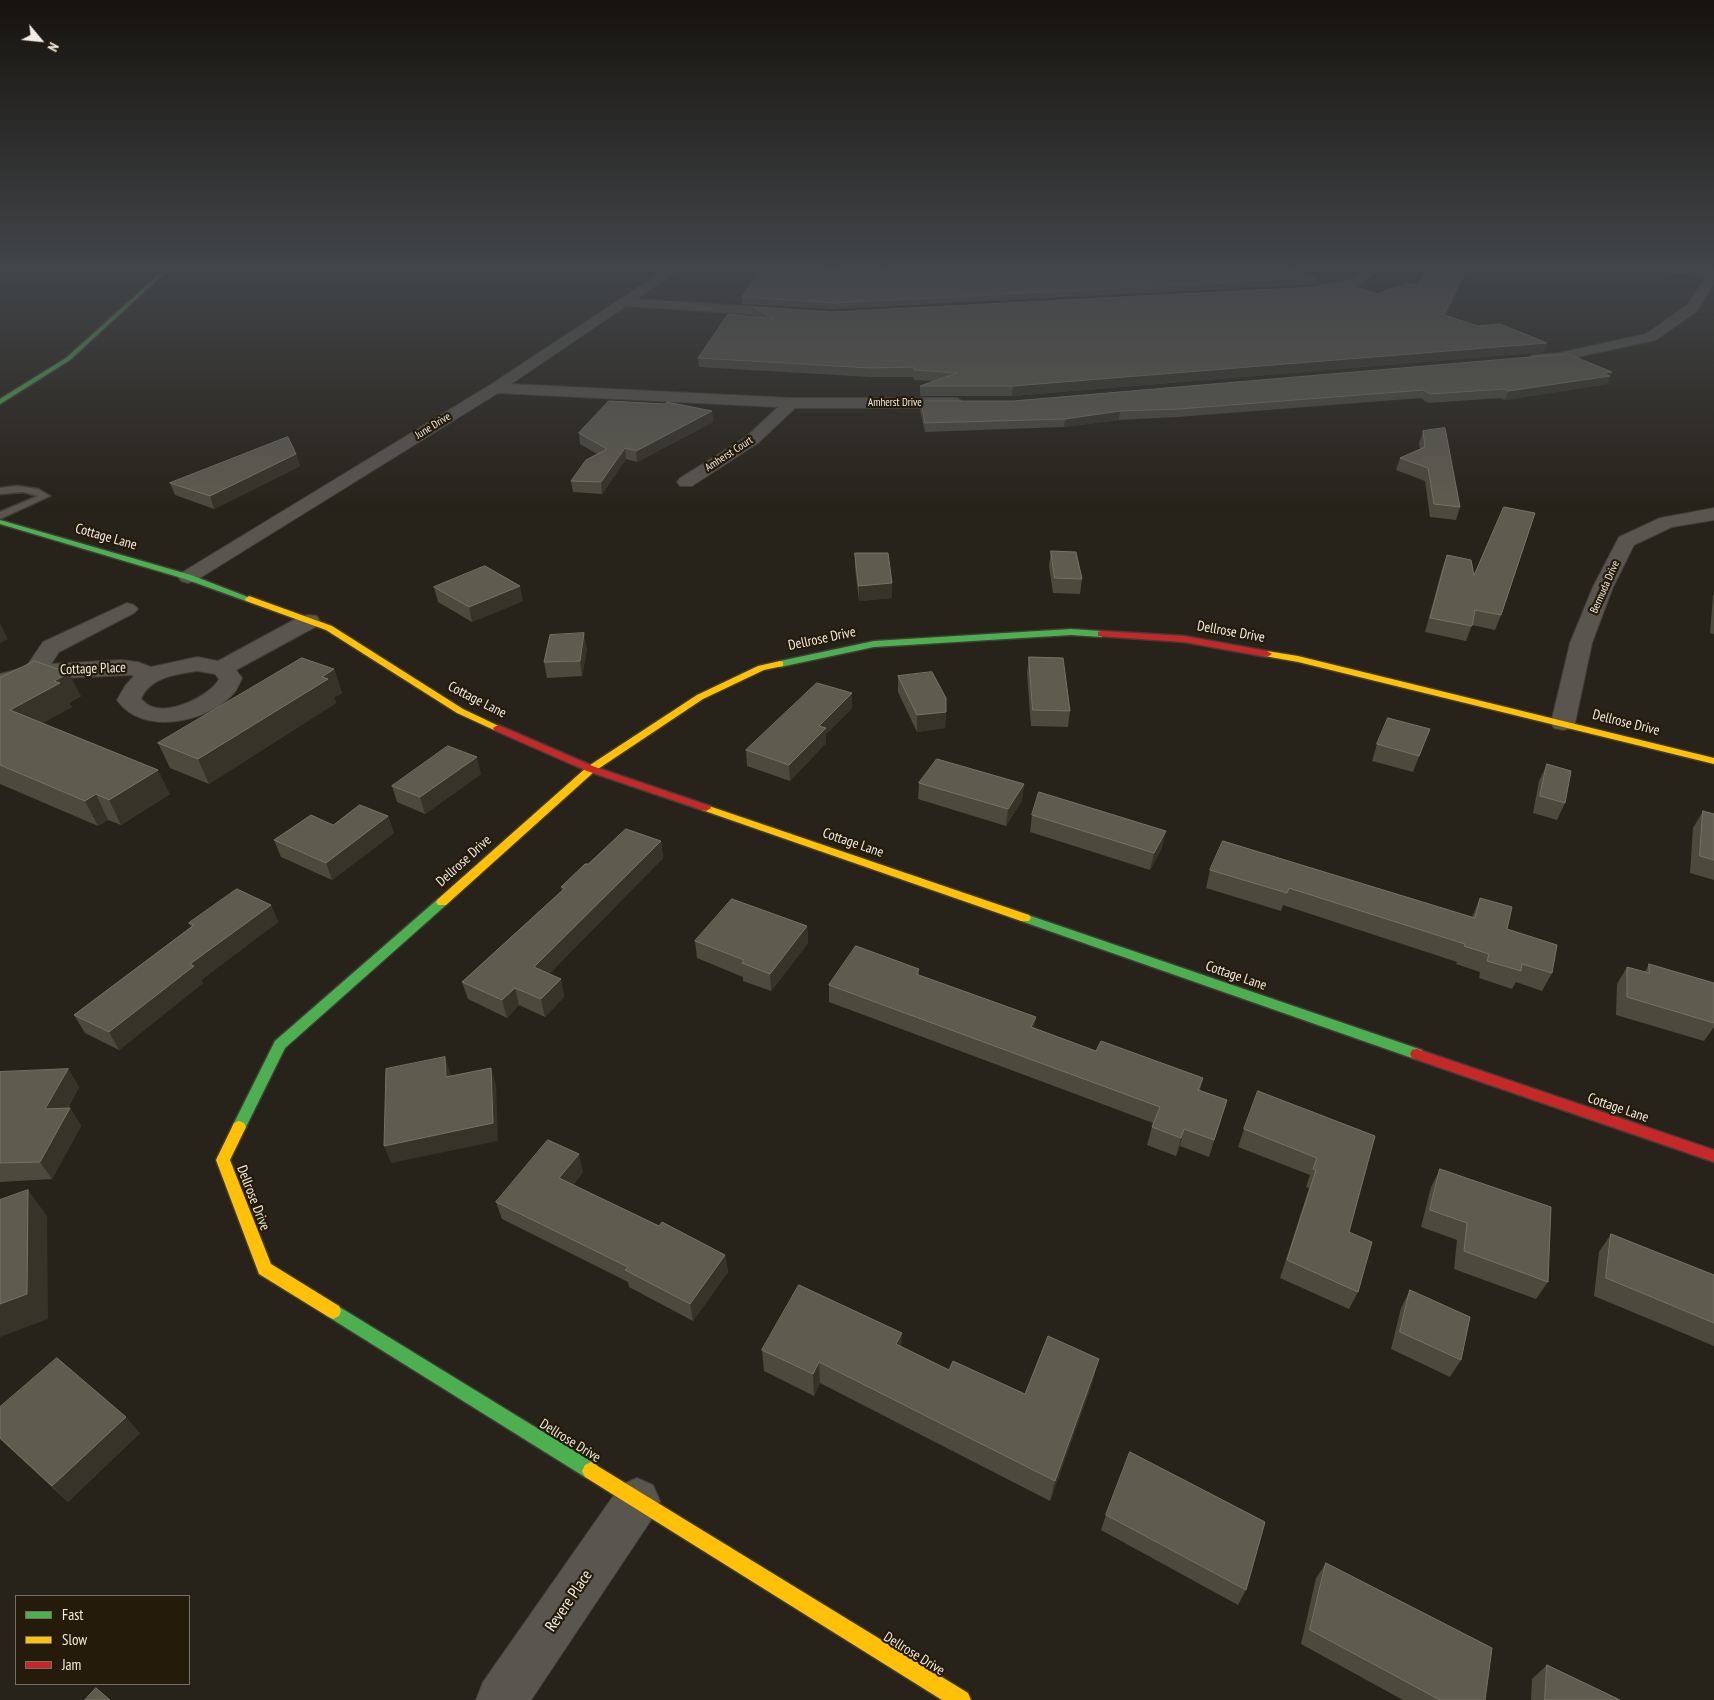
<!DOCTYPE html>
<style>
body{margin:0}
#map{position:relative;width:1714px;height:1700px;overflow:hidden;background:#28231a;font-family:"PT Sans Narrow",sans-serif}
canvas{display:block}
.legend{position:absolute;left:15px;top:1595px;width:175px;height:90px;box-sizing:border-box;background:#241b0a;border:1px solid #776f60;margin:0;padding:6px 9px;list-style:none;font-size:15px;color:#f3ece1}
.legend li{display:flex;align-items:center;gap:10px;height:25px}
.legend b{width:25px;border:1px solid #776f60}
.north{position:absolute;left:15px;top:15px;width:50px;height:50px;-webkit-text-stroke:4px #241b0a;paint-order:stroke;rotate:118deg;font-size:14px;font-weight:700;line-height:20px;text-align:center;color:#f3ece1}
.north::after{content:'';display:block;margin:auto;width:18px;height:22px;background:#f3ece1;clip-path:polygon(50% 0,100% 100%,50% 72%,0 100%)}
</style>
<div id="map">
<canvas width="1714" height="1700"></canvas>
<ul class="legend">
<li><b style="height:6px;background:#4caf50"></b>Fast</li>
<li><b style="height:6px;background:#ffc107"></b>Slow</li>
<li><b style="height:6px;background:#c62828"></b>Jam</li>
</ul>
<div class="north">N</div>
</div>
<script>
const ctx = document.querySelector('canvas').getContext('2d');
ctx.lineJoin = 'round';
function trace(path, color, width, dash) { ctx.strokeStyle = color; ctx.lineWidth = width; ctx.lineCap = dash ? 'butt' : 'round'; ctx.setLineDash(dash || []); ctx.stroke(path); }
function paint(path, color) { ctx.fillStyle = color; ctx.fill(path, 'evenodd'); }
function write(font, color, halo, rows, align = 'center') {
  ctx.font = font + ' "PT Sans Narrow",sans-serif'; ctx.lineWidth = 4.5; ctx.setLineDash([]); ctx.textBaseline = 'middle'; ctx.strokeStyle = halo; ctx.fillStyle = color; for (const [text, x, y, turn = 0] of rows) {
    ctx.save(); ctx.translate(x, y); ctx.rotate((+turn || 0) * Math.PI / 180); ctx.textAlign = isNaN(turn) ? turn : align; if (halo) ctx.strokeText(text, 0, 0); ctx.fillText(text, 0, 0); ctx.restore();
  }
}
const lane = new Path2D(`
 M17,486L38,489L50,496L0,519V512L38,496L23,492L0,494V488Z`);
const street = new Path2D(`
 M666,269H679L637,299L790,309L797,313L790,317L626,306L511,384L791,398H957L965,403L957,408H795L758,443L692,486H680L677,482L680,478L746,437L778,407L498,393L195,581L188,583L181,581L178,577L181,573L490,385Z
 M1366,269H1379L1358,286L1310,295L1304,291L1310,287L1350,280Z
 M1665,269H1714V283L1697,311L1656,340L1559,361L1533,363L1526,359L1533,355L1559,353L1646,334L1687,305L1707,276L1671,273Z
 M1714,508V520L1672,527L1634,545L1613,587L1592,643L1575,723L1572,728L1563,730L1554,728L1551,723L1570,643L1593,587L1619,537L1660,518Z
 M127,603L134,605L138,609L134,613L59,652L51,664L121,660L138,662L151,667L197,657L218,661L301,616L309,615L317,616L320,621L317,626L236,670L242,678C239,684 237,691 232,695C205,723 142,736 117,700L125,686L134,676L132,675L35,679L0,688V674L26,667L43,642ZM197,671L215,674L219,679C210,696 170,715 150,706C147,705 144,701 141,699C150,677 177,674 197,671Z
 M637,1478L653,1485L660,1501L653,1517L531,1700H476L483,1682L621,1485Z`);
const fast = new Path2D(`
 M165,269H169L70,360L0,404V399L66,358Z
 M0,520L191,575L253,599L252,601H246L185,579L0,524Z
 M1071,629L1101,631L1105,634L1101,637L1071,635L874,647L780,667L775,664L780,661L874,641Z
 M442,898L446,899L448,902L446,905L285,1048L244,1131L239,1133L234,1131L232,1127L275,1041L438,899Z
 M1025,914L1422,1050L1424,1054L1422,1058L1417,1059L1412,1058L1021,921L1019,918L1021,915Z
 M333,1303L597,1465L600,1471L597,1477L591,1480L585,1477L327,1316L325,1311L327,1306Z`);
const slow = new Path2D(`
 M249,596L332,626L463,709L503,728L502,730H494L457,713L326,630L246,601L245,599Z
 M1267,651L1298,656L1714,758V764L1298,662L1264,656L1262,654Z
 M780,661L783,662V666L764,670L703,699L595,771L446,905H438L436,902L438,899L587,767L697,695L758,666Z
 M706,805L1029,915L1031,918L1029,921H1021L702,810L701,808Z
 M239,1121L244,1123L246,1127L230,1160L271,1264L339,1306L341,1311L339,1316L333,1319L327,1316L259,1274L216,1160L234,1123Z
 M591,1462L968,1693L971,1700H942L585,1477L582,1471L585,1465Z`);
const jam = new Path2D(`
 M1101,631L1184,636L1267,651L1272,654L1267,657L1184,642L1098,636V632Z
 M498,725L595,767L710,806L711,808L706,811L702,810L587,771L494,730L493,728Z
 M1417,1049L1714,1150V1162L1412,1058L1410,1054L1412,1050Z`);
const wall = new Path2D(`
 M1311,269L1300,272L1318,278L1317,284L833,309L742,304V297L880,274Z
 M1467,269L1446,316L1544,352L1012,396H920V386L935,381L914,380L913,377H870L699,367L698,358L756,317L753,316V307L833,312L1378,294L1418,285Z
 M1612,372L1607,384L1505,400L1501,398L1428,403L1421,398L1178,417L1119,420L1064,427L925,432L920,410L921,401H1013Z
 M712,411L713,422L637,462L626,459L602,494L573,492L571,481L597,454L580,444L579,433Z
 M1423,431L1460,507L1456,520L1430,517L1425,481L1396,470L1400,458L1420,449L1419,443Z
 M296,454L300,466L214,509L175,495L170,483Z
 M1051,551L1082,579L1080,594L1053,593L1049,566Z
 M855,553L892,598L859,601L855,568Z
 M1447,555L1474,575L1501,615L1495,630L1472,625L1466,641L1425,632L1442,569Z
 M434,587L523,601L472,622L438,602Z
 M1714,594V634L1710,633L1713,596Z
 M587,649L582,676L547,678L544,662Z
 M1029,657L1070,711L1068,727L1031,726L1027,673Z
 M334,669L342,693L334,697L336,703L209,784L170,768L158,743Z
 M898,676L946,712L945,728L917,732L898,692Z
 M0,678L81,696L69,703L72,707L42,723L170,794L121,825L108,820L98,826L0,784Z
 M852,708L826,734V743L790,781L747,766L746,750Z
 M1430,729L1413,772L1372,761L1377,744Z
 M1547,764L1565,803L1557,820L1533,813L1539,781Z
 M481,774L425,814L397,802L392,786Z
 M919,783L1024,784L1022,800L1006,826L918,799Z
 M1703,811L1714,814V880L1690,873L1693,828Z
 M1032,815L1162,848L1150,870L1030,832Z
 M388,816L394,833L332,880L281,857L274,840L333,825Z
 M661,841L663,858L549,974L561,979L564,997L545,1017L519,1005L507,1018L468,999L462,982L562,891L561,887L588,864Z
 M1210,870L1472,917L1480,898L1507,929L1552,973L1542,991L1516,982L1512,989L1479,978L1480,972L1456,964L1457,962L1283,905L1281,911L1206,888Z
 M271,905L278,922L201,980L203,983L119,1050L85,1033L74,1015L191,927L189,923Z
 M807,926L808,943L771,991L743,981V977L697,958L695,941Z
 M1649,964L1714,983V1027L1704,1041L1616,1015L1617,984L1627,967L1645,972Z
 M919,969V975L1034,1028L1096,1051L1203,1078L1200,1090L1227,1100L1209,1157L1180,1146L1176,1156L1147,1145L1153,1123L829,1002V985Z
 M68,1069L79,1087L68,1108H70L81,1126L52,1179L0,1182V1072Z
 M1244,1129L1375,1136L1349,1232L1358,1292L1349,1309L1280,1278L1309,1188L1306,1187L1310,1175L1238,1147Z
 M1440,1169L1548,1282L1536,1299L1454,1269L1457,1240L1421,1227L1431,1187Z
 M583,1172L573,1185L659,1226L725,1255L728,1272L693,1321L629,1287L628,1282L502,1219L496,1202Z
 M1611,1234L1714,1275V1346L1594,1296L1599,1252Z
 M1410,1290L1461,1360L1450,1377L1391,1349L1401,1308Z
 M901,1347L949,1370L1025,1394L1093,1381L1050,1501L820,1383L814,1396L764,1371L762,1350Z
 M0,1407L140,1433L68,1502L0,1439Z
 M1106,1515L1246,1590L1238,1605L1101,1530Z
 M1326,1563L1485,1700H1403L1301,1644L1316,1578Z
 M1547,1665L1620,1700H1531L1532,1679Z`);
const shadedWall = new Path2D(`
 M1290,269H1311L1289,275Z
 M1466,269H1467L1442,324L1444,315Z
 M1547,343L1544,352L1012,396L1013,386Z
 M1612,372L1607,384L1505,400L1508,391Z
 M712,411L713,422L637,462L636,451Z
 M1120,411L1119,420L1064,427L1065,419Z
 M625,448L626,459L602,494L601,482Z
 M296,454L300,466L214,509L210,496Z
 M892,583V598L859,601V586Z
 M520,586L523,601L472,622L469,607Z
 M0,623L8,639L0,643Z
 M584,633L587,649L582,676L580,661Z
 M334,669L342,693L334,697L336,703L209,784L198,759Z
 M69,673L81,696L69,703L72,707L22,735L10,710L54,681Z
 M852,693V708L826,734V743L790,781L789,765L819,726Z
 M946,712L945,728L917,732V715Z
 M477,757L481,774L425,814L420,797Z
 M158,770L170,794L121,825L109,800Z
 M1024,784L1022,800L1006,826L1008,809Z
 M96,794L108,820L98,826L85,801Z
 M388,816L394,833L332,880L326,863Z
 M1166,831L1162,848L1150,870L1154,853Z
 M661,841L663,858L538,985L534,967Z
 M271,905L278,922L201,980L203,983L119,1050L109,1032L190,964Z
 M807,926L808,943L771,991L770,974Z
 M561,979L564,997L545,1017L541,999Z
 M515,988L519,1005L507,1018L502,1000Z
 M1036,1017L1033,1035L1031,1027Z
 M445,1057L451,1075L452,1094L446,1077Z
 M491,1068L496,1085L498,1141L391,1163L384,1146Z
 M68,1069L79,1087L57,1127L45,1109Z
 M70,1108L81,1126L52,1179L40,1162Z
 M1184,1129L1180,1146L1176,1156L1181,1138Z
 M579,1154L583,1172L564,1196L559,1178Z
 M28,1190L47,1216L48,1319L0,1337V1304Z
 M725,1255L728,1272L693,1321L690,1304Z
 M902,1333L901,1354L896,1344Z
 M1099,1359L1093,1381L1050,1501L1055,1481Z
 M819,1362L820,1383L814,1396L813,1374Z
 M126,1417L140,1433L68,1502L52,1486Z`);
const building = new Path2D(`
 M762,269H813L880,274L881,269H1291H1290L1318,278L833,303L742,297Z
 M1439,269H1466L1444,315L1478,326L1500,324L1547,343L1013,386H920L957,373L914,370V367L870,368L698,358L728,314L774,319L753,307L833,312L1317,287L1342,283L1378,294L1406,283L1418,285L1423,276Z
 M1568,354L1612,372L1603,373L1610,376L1508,391L1504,389L1430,394L1424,390L1179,409L1120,411L1065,419L925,423L921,401H1013Z
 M609,401L665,404L667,402L712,411L636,451L625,448L601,482L571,481L586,460L607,449L579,433Z
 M1445,428L1460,507L1434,504L1428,468L1400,458L1425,447L1423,431Z
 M288,437L296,454L210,496L170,483Z
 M1504,507L1535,513L1501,615L1475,610L1472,626L1430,618L1447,555L1471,560L1474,575Z
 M1051,551L1076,552L1082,579L1055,578Z
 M855,553H888L892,583L859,586Z
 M485,566L520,586L469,607L434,587Z
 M584,633L580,661L544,662L550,635Z
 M1029,657L1063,658L1070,711L1033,710Z
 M302,658L334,669L322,677L328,679L198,759L158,743Z
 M35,661L69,673L54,681L60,683L10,710L158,770L109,800L96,794L85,801L0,765V678Z
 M932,672L946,698V712L917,715L898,676Z
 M817,683L852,693L819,726L826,728L789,765L746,750Z
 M1388,718L1430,729L1419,756L1377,744Z
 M448,746L477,757L420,797L392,786Z
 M937,759L1024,784L1008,809L919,783Z
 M1547,764L1571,771L1565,803L1540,796Z
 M1039,792L1166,831L1154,853L1032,815Z
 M360,805L388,816L326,863L274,840L311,815L333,825Z
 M1703,811L1714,814V860L1700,856Z
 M626,829L661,841L534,967L561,979L541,999L515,988L502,1000L462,982L565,888L561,887L585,864H588Z
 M1223,841L1475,918L1480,898L1512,907L1507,929L1557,945L1552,973L1522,964L1521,971L1487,961L1489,954L1464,946L1465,944L1289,888L1287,893L1210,870Z
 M237,889L271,905L190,964L194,966L109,1032L74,1015L194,925L189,923Z
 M732,899L807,926L770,974L742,963L744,960L695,941Z
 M856,946L919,969L916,974L1036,1017L1031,1027L1096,1051L1101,1041L1203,1078L1198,1090L1227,1100L1214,1140L1184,1129L1181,1138L1152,1127L1160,1107L829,985Z
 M1649,964L1714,983V1023L1627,997V967L1649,973Z
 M445,1057L446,1077L491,1068L493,1123L384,1146L386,1069Z
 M68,1069L45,1109L70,1108L40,1162L0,1163V1072Z
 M1258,1091L1375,1136L1349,1232L1372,1242L1358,1292L1287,1260L1316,1170L1313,1169L1317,1158L1244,1129Z
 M548,1140L579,1154L559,1178L659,1226L662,1222L725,1255L690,1304L625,1270L628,1267L496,1202Z
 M1440,1169L1551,1207L1548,1282L1464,1251L1467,1223L1430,1210Z
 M28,1190L27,1294L0,1304V1200Z
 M1611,1234L1714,1275V1323L1606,1278Z
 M799,1285L902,1333L896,1344L949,1370L953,1361L1025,1394L1048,1336L1099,1359L1055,1481L819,1362L813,1374L762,1350Z
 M1410,1290L1470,1317L1461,1360L1400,1332Z
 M57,1358L126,1417L52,1486L0,1438V1407Z
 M1130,1452L1265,1522L1246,1590L1106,1515Z
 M1326,1563L1492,1648L1485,1700H1440L1310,1630Z
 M1547,1665L1620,1700H1545Z
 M96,1688L110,1700H85Z`);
const farStreetnames = [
 ["Amherst Drive",895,403],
 ["June Drive",433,426,-32],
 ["Amherst Court",729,454,-33],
 ["Bermuda Drive",1605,587,-66]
];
const streetNames = [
 ["Cottage Lane",106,537,16],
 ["Dellrose Drive",1231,632,10],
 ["Dellrose Drive",822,639,-12],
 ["Cottage Place",93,669,-2],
 ["Cottage Lane",477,700,27],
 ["Dellrose Drive",1626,723,14],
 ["Cottage Lane",853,843,19],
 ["Dellrose Drive",464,861,-42],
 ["Cottage Lane",1236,976,19],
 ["Cottage Lane",1618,1108,19],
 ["Dellrose Drive",253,1198,69],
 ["Dellrose Drive",570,1441,32],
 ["Dellrose Drive",914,1654,32]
];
const nearStreetnames = [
 ["Revere Place",569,1601,-56]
];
trace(lane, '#413d36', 3);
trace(street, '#413d36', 2);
trace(fast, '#413d36', 3);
trace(slow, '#413d36', 3);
trace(jam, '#413d36', 3);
paint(lane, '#59554f');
paint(street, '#59554f');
paint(fast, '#4caf50');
paint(slow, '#ffc107');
paint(jam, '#c62828');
paint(wall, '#4c493d');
paint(shadedWall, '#363328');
paint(building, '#5e5b4f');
trace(building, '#757266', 1);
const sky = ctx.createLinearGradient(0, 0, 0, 507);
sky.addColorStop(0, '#16130e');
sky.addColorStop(0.53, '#424549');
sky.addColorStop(1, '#42454900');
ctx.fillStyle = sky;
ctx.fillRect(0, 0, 1714, 507);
write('11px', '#f3ece1', '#241b0a', farStreetnames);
write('14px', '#f3ece1', '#241b0a', streetNames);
write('16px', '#f3ece1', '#241b0a', nearStreetnames);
</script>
